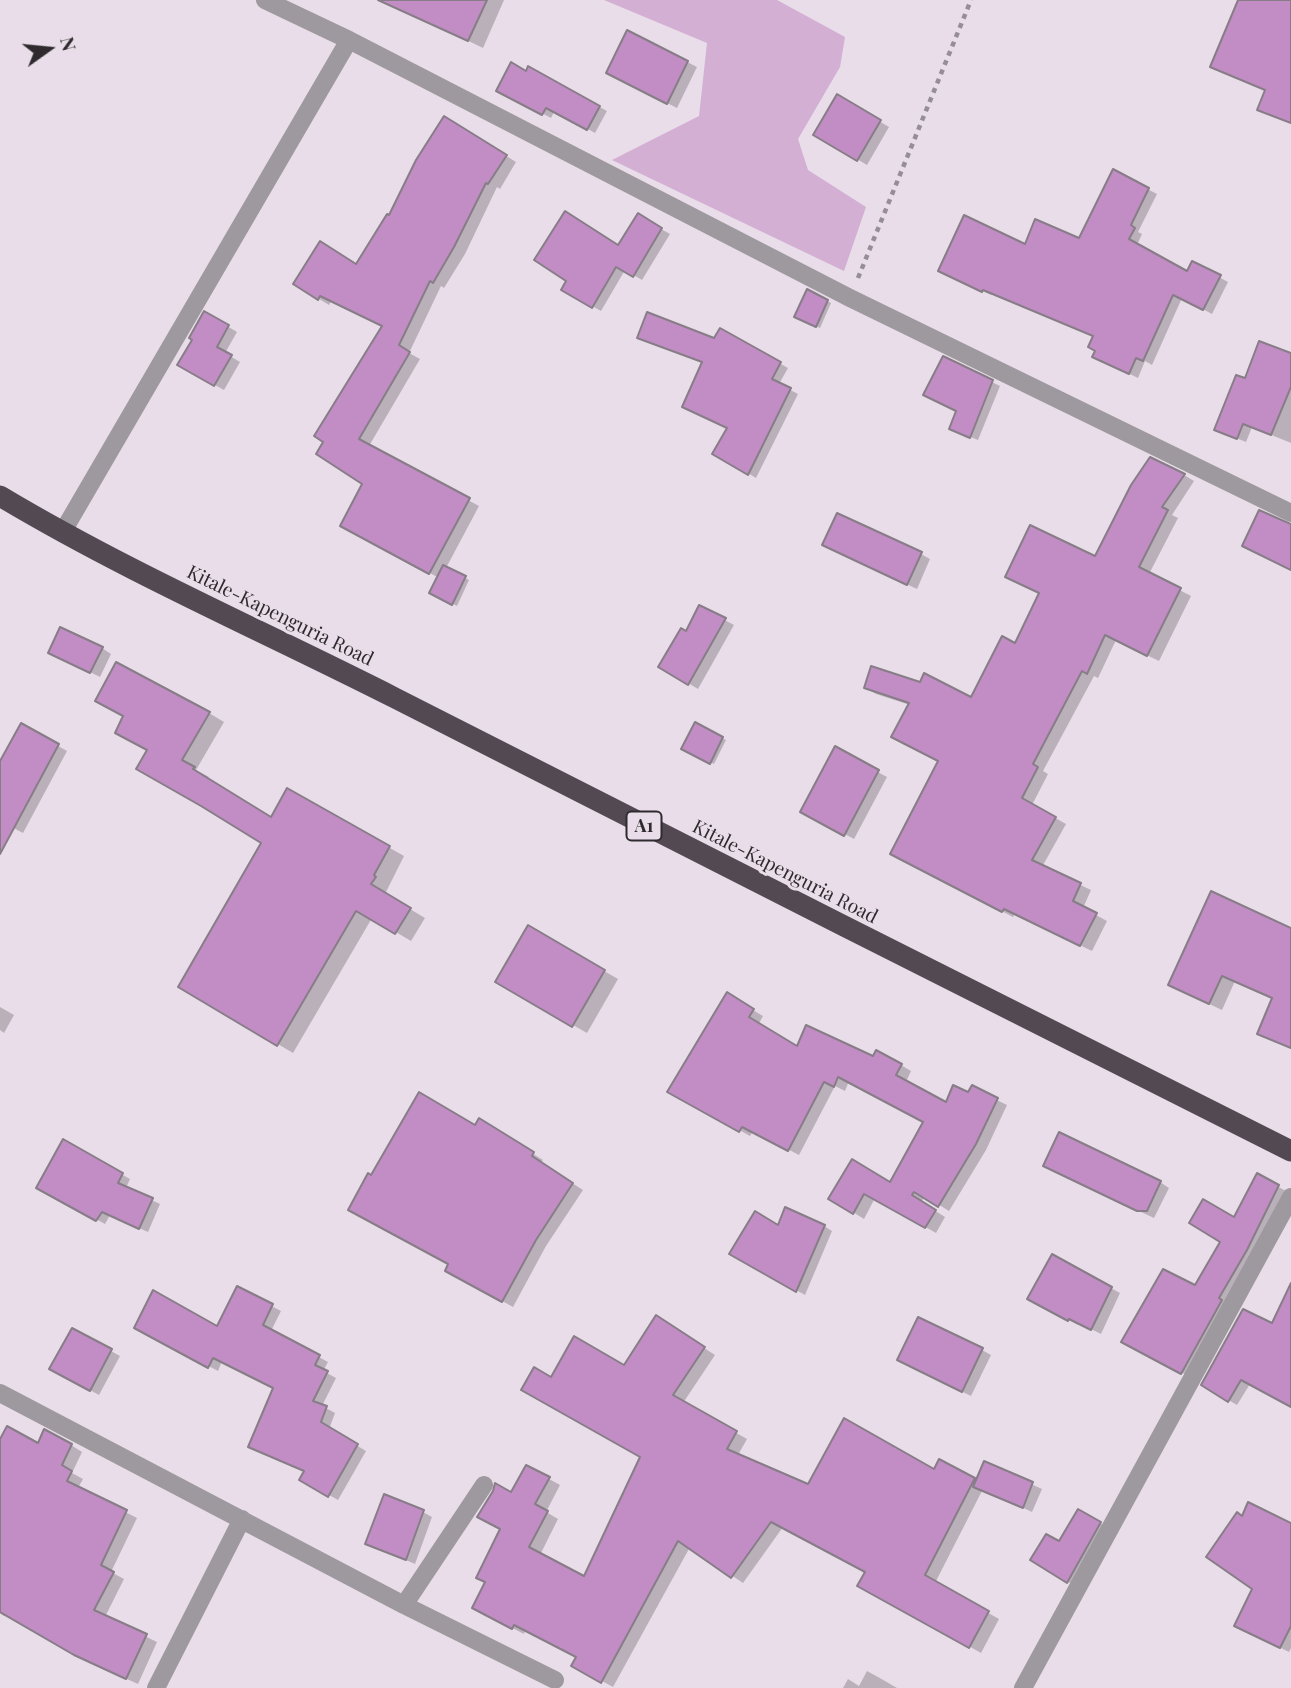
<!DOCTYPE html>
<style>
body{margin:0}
#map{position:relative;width:1291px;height:1688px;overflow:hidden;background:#e8dde8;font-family:"Playfair Display",serif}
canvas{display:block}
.north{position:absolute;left:14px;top:14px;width:70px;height:70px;-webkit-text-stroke:5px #e8dde8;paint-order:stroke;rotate:75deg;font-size:19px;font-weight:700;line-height:28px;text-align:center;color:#2e2a2e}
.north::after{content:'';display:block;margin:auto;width:24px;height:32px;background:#2e2a2e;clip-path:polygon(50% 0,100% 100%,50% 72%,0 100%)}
</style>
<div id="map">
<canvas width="1291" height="1688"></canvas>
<div class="north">N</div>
</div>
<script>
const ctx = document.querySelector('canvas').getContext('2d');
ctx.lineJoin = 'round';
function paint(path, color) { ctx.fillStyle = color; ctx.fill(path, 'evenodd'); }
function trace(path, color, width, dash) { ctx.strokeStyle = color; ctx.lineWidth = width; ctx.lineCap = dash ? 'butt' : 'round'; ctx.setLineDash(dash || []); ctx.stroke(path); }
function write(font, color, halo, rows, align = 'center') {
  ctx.font = font + ' "Playfair Display",serif'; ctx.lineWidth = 6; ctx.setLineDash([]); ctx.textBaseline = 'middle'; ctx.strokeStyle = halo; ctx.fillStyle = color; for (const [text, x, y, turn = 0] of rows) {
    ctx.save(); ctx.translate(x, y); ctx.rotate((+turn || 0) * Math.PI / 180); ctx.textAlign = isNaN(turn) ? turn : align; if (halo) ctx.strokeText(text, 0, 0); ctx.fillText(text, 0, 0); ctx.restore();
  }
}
const green = new Path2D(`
 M777,0L845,37L840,67L798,139L808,170L866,207L844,271L612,160L699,116L707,43L604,0Z`);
const shadow = new Path2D(`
 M414,0H504L483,48L409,12Z
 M628,32L697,67L677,108L617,78Z
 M529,69L607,111L595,133L555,110L551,118L498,90L527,73Z
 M837,96L889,127L867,165L815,134Z
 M445,118L516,162L500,189L497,187L465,254L444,288L441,286L409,353L420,359L369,446L479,506L446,568L469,580L457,606L431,593L439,578L342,525L364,484L318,453L384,326L332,300L329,305L295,284L357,266L390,218Z
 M1114,172L1157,194L1138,232L1142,234L1137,245L1188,273L1193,263L1228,282L1212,314L1182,298L1152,365L1145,361L1138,378L1103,361L1097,350L1095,337L992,293L991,295L949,275L1026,246L1079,240Z
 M638,216L670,234L642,280L625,270L601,311L564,290L569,281L619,247Z
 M808,291L831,303L820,328L800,319Z
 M205,313L237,332L225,353L240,362L224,390L179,365Z
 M720,330L788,368L779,384L798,394L756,478L715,453L729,428L704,363L639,337L715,340Z
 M1291,355V443L1252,427L1246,442L1224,433L1247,381Z
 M944,358L1000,386L978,440L958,432V411Z
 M1184,475L1194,481L1172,515L1178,518L1149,574L1191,596L1159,661L1116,640L1098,678L1094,676L1043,771L1048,774L1032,805L1066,824L1042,867L1091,890L1083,908L1107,921L1092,951L1015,914L1013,917L903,860L940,761L910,705L876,694L866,688L972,699L1016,646L1095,559Z
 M833,550L921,554L930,559L917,589Z
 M700,607L734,625L698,689L661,667L687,634Z
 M102,648L111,654L100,677L60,657Z
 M209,713L224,722L196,770L209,777L207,779L272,819L288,790L404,856L385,894L425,918L411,941L372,918L293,1053L180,986L264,843L138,769Z
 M696,724L726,740L714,764L683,748Z
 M21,725L67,751L23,833L0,821V765Z
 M835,749L887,777L854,839L802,811Z
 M528,927L618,979L587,1033L497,982Z
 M1291,935V1049L1259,1034L1274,999L1235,981L1222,1010L1182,991Z
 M727,995L763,1016L758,1025L798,1048L874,1058L901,1065L911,1071L906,1082L946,1104L969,1095L972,1088L1007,1105L986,1150L949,1211L925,1196L921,1202L945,1217L936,1233L875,1198L864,1219L830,1198L890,1184L926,1122L849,1081L845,1091L835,1086L799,1155L753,1131L750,1136L669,1091Z
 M0,1007L14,1015L4,1033L0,1030Z
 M476,1127H490L543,1160L541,1163L583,1190L546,1246L513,1307L447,1270L451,1263L372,1177Z
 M64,1142L130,1179L126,1188L160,1204L148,1232L110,1215L105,1224L38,1187Z
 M1054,1171L1160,1182L1169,1188L1154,1218Z
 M1258,1176L1286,1191L1190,1377L1123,1341L1196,1288Z
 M824,1226L832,1231L805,1295L732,1254L779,1227Z
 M1052,1256L1120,1293L1101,1334L1079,1323L1078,1325L1029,1298Z
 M238,1288L281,1311L271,1331L328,1362L323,1371L336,1378L322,1406L335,1413L329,1429L366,1451L338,1500L301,1479L306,1471L275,1387L222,1361L218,1371L136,1327L218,1328Z
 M1291,1314V1405L1250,1384L1237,1405L1203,1385L1273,1325Z
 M667,1324L715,1355L683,1403L747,1439L738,1455L809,1486L935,1472L940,1462L977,1481L985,1463L1042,1489L1032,1512L983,1489L935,1583L999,1619L981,1653L860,1585L867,1572L783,1527L743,1583L690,1547L613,1687L573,1665L578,1657L525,1630L524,1634L485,1614L487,1582L512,1494L549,1479L560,1485L546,1512L558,1519L540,1555L585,1578L642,1457L552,1379L624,1367Z
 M73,1330L120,1356L99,1395L52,1369Z
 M982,1350L991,1355L971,1396L908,1365Z
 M0,1443L71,1445L82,1452L72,1473L83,1479L78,1488L137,1518L111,1572L124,1579L105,1617L157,1642L138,1684L87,1661L6,1613L4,1616L0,1613Z
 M1079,1511L1107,1527L1075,1586L1032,1560L1059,1544Z
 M423,1512L432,1517L415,1564L367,1543Z
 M1243,1518L1291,1525V1648L1289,1652L1245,1630L1254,1588Z
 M867,1671L878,1677L897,1688H843L848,1679L859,1686Z`);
const building = new Path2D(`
 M378,0H487L468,41Z
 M1238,0H1291V123L1257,110L1265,90L1210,67Z
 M627,30L688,61L667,104L606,73Z
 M511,62L526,71L528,66L600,106L587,130L546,108L542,115L496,91Z
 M837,94L881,120L857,161L813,135Z
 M444,116L507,155L488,184L486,183L454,247L433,283L430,281L399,345L410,352L359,439L470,498L429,574L340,526L362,484L316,454L323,442L314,436L382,326L320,296L318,300L293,284L320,241L356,264L387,214L389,215L416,160Z
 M1113,169L1149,188L1131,225L1135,228L1129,239L1187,271L1192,261L1221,275L1203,310L1173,295L1143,361L1136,358L1129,374L1092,357L1095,351L1088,347L1093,336L983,290L982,292L938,271L964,215L1025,244L1035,219L1079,238Z
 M565,211L618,245L638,213L662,228L633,277L616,267L592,308L561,290L566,281L534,260Z
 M807,289L828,300L816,327L794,317Z
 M204,311L229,325L217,347L232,355L214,386L177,365L192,340L189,338Z
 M647,312L714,338L720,328L781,362L772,379L791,388L748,475L712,454L727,428L682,407L702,362L637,338Z
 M1259,341L1291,353V387L1271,435L1243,424L1237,439L1214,430L1236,375L1245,378Z
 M943,356L993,380L970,438L949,429L956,411L923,395Z
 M1150,457L1185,474L1162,507L1168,510L1139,567L1181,588L1147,656L1105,635L1087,674L1082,671L1033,764L1038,767L1022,798L1056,817L1032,860L1081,883L1073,901L1097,913L1080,946L1004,909L1002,912L890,854L938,761L891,737L909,703L864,688L871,666L920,682L924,673L971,697L1002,636L1015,643L1039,593L1005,577L1030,525L1095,556L1131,485Z
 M1259,510L1291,524V570L1242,546Z
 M837,513L922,552L907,585L822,545Z
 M443,565L466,576L452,605L429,593Z
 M699,605L726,618L688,685L658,667L681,628L686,631Z
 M60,627L103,647L90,673L48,653Z
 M116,662L210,712L182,760L195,767L193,769L271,817L287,788L390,846L374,875L376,877L371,884L411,908L395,934L356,911L277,1046L178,987L261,843L201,806L136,769L147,750L115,733L123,716L95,701Z
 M695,722L723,737L710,764L681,749Z
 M21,723L59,744L0,854V761Z
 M835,746L879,770L844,836L800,812Z
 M1211,891L1291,928V1048L1257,1034L1272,998L1222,976L1209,1004L1168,985Z
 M528,925L605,970L572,1027L495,982Z
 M727,992L754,1009L749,1017L797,1046L806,1025L873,1056L876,1050L902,1064L896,1075L946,1102L953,1085L968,1092L972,1085L998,1098L976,1144L938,1207L914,1192L912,1195L936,1210L925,1228L864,1194L853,1214L828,1199L852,1159L890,1182L923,1122L838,1077L834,1087L824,1082L788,1151L742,1127L739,1132L667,1092Z
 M419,1092L475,1125L479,1118L534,1152L532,1156L573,1183L536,1240L502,1302L445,1271L448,1264L348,1210L368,1173L371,1175Z
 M1059,1132L1161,1181L1147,1211H1137L1043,1166Z
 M63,1139L123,1173L118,1183L153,1198L139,1229L102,1212L96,1221L36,1188Z
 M1257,1173L1279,1185L1247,1250L1219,1298L1222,1300L1181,1374L1121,1342L1163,1269L1195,1285L1220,1242L1189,1223L1203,1199L1234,1217Z
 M785,1207L825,1225L796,1292L729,1254L755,1211L778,1225Z
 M1052,1254L1112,1287L1091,1330L1069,1319L1068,1321L1027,1299Z
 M1291,1283V1407L1241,1380L1228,1402L1201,1385L1243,1309L1272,1323Z
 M237,1286L273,1304L263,1325L320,1355L315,1365L328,1371L313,1401L327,1406L321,1422L358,1444L328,1497L299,1480L304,1471L248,1447L273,1388L213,1358L208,1368L134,1328L153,1290L217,1326Z
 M656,1315L705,1347L673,1395L737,1431L727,1449L808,1484L844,1418L934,1469L939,1459L975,1478L925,1575L989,1611L969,1648L857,1586L865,1572L771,1522L731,1578L678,1541L601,1683L571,1666L576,1657L514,1625L512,1629L472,1608L485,1582L476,1578L500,1529L477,1517L493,1491L495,1483L511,1492L526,1465L550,1477L535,1504L548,1511L529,1547L584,1576L640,1457L521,1390L534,1367L551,1377L574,1336L624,1365Z
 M918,1317L983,1348L962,1392L897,1360Z
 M72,1328L112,1349L90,1391L49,1369Z
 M7,1426L38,1443L44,1429L72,1444L62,1465L72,1471L67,1481L127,1510L101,1565L114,1572L94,1610L147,1634L126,1679L74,1655L0,1612V1439Z
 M984,1461L1033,1482L1023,1508L973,1487Z
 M384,1494L424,1510L406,1560L365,1544Z
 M1248,1502L1291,1523V1626L1280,1648L1234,1626L1252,1589L1206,1557L1237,1512L1242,1516Z
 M1078,1509L1101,1522L1067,1583L1030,1560L1046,1534L1059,1541Z`);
const path = new Path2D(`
 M858,278L971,0`);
const street = new Path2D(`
 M265,0L349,40
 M62,533L349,40L850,298L1291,513
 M0,1393L404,1605L555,1680
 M404,1605L484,1485
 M156,1688L242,1519
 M1023,1688L1291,1197`);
const highway = new Path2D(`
 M0,496C127,572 263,631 395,698C693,851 992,1000 1291,1151`);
const shields = [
 [644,826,35]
];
const shieldNames = [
 ["A1",644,826]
];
const streetNames = [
 ["Kitale-Kapenguria Road",280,616,26],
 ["Kitale-Kapenguria Road",785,872,27]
];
paint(green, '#d3afd4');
paint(shadow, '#0003');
paint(building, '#c18dc4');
trace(building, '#877d87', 2);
trace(path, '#968e96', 4.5, [5, 5]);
trace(street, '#9e999e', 18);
trace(highway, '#524953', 21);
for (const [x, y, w] of shields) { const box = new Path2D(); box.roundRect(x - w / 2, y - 14.5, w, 29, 5); ctx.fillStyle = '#e8dde8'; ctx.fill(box); trace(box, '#2e2a2e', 2); }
write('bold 18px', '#2e2a2e', null, shieldNames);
write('19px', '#2e2a2e', '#e8dde8', streetNames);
</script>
